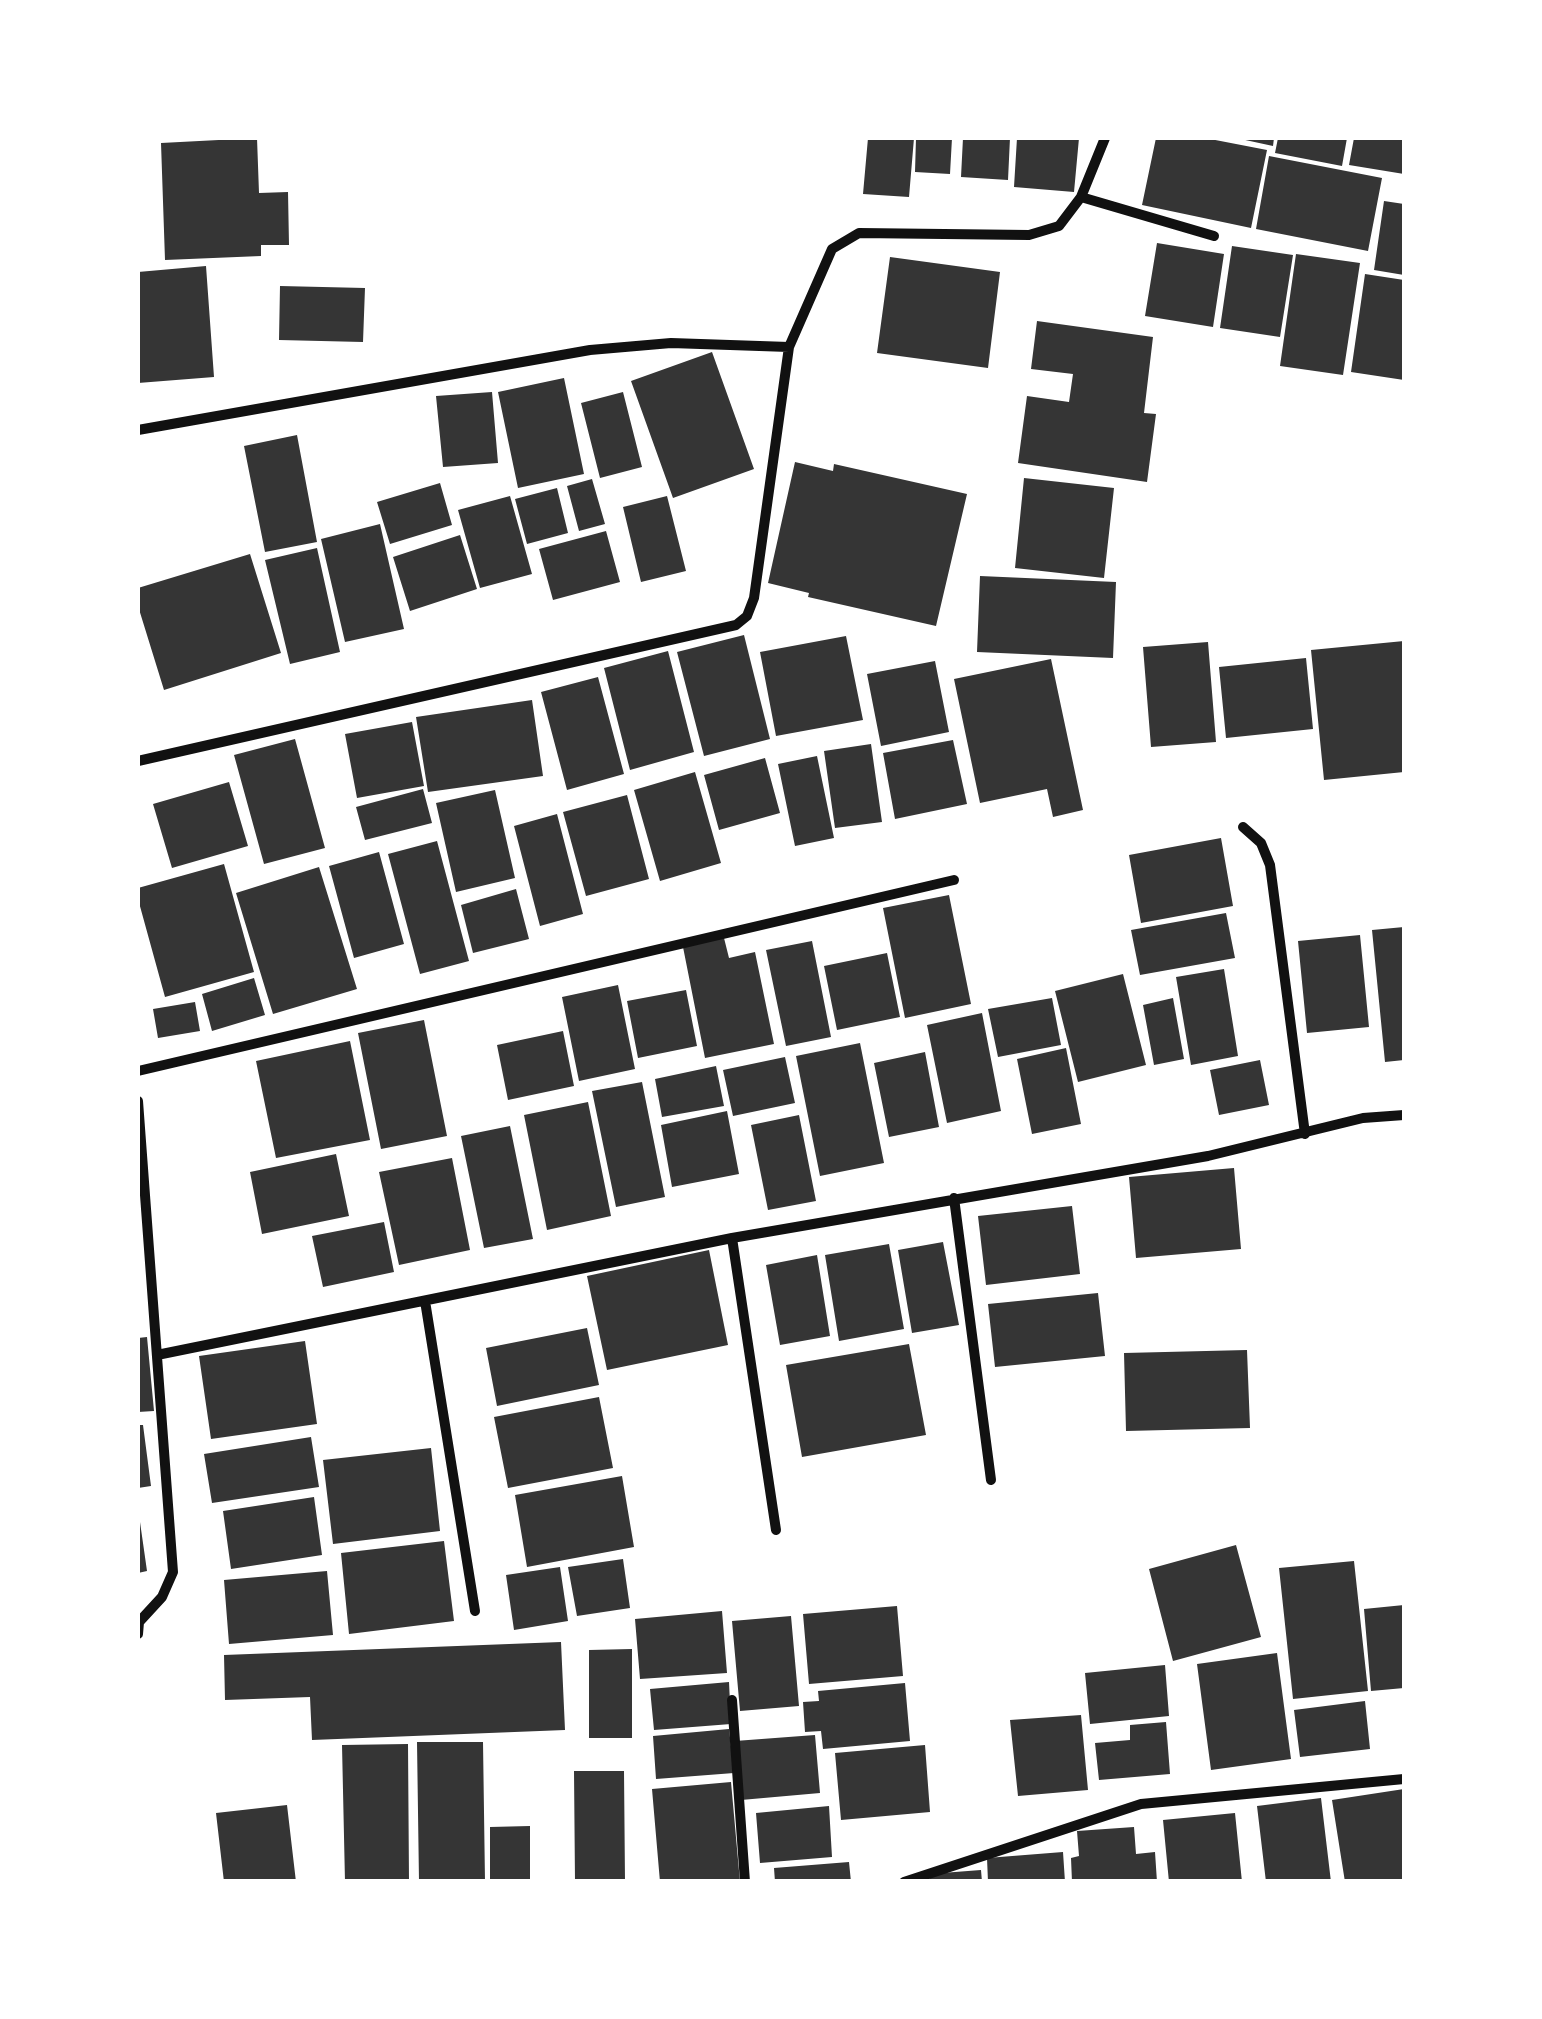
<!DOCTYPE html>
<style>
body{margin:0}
#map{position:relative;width:1542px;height:2019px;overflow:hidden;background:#fff;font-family:"Fira Sans Condensed",sans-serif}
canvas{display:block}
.frame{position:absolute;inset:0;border:140px solid #fff;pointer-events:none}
</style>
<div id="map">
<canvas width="1542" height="2019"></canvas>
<div class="frame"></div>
</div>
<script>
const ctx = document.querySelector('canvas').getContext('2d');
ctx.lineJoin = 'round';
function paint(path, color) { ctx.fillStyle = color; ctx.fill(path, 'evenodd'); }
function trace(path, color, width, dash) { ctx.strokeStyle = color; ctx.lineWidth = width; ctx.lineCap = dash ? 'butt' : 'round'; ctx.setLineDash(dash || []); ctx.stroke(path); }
const building = new Path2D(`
 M257,138L259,193L288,192L289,245H261V256L165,260L161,143Z
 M868,138H914L909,197L863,194Z
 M916,138H952L950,174L915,172Z
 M963,138H1010L1008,180L961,177Z
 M1017,138H1079L1074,192L1014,187Z
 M1156,138H1205L1267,150L1251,228L1142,205Z
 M1236,138H1274L1273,146Z
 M1278,138H1347L1342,166L1275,153Z
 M1354,138H1404V174L1349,165Z
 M1269,156L1382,178L1368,251L1256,229Z
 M1384,201L1404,204V275L1374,270Z
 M1157,243L1224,254L1213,327L1145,316Z
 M1232,246L1293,255L1280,337L1220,328Z
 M1296,254L1360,263L1343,375L1280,366Z
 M890,257L1000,272L988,368L877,353Z
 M206,266L214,377L138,383V272Z
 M1365,274L1404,280V380L1351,372Z
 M280,286L365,288L363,342L279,340Z
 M1037,321L1153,337L1144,413L1156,414L1147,482L1018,463L1027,396L1069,402L1073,374L1031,369Z
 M712,352L754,469L673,498L631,381Z
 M564,378L584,474L518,488L498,392Z
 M492,392L498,463L443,467L436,396Z
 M623,392L642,467L600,478L581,403Z
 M297,435L317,542L265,552L244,446Z
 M795,462L833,471L834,464L967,494L936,626L808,597L809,593L768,583Z
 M1024,478L1114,488L1104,578L1015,568Z
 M592,479L605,524L579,531L567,486Z
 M440,483L452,525L390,544L377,502Z
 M557,488L568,533L527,544L515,499Z
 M510,496L532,574L480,588L458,510Z
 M667,496L686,571L641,582L623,507Z
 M380,524L404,629L345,642L321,539Z
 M606,531L620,582L553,600L539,549Z
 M460,535L477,589L410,611L393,557Z
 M317,548L340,652L290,664L265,560Z
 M250,554L281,653L164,690L138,606V588Z
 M980,576L1116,582L1113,658L977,652Z
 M744,635L770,739L704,756L677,652Z
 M846,636L863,720L776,736L760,652Z
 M1404,641V772L1324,780L1311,650Z
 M1208,642L1216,742L1151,747L1143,647Z
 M668,651L694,752L630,770L604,668Z
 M1306,658L1313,729L1226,738L1219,667Z
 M1051,659L1083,810L1053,817L1047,789L980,803L954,679Z
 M935,661L949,732L881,746L867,674Z
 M598,677L624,774L567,790L541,692Z
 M532,700L543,776L428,792L416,717Z
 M412,722L424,786L357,798L345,734Z
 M295,739L325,848L264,864L234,755Z
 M953,740L967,804L895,819L883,753Z
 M871,744L882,822L835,828L824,751Z
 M817,756L834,838L795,846L778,764Z
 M765,758L780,813L719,830L704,775Z
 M695,772L721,863L660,881L634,790Z
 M229,782L248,846L172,868L153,804Z
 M423,789L432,823L365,840L356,807Z
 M495,790L515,878L456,892L436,803Z
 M627,795L649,879L586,896L563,812Z
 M557,814L583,914L540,926L514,826Z
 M1221,838L1233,906L1141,923L1129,855Z
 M437,841L469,961L420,974L388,854Z
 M379,852L404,944L354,958L329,866Z
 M224,864L254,972L165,997L138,899V888Z
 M319,867L357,989L273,1014L236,893Z
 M516,889L529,939L473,953L461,905Z
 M949,895L971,1004L905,1018L883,908Z
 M1226,913L1235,958L1140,975L1131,930Z
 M1404,927V1060L1385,1062L1372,930Z
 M1360,935L1369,1027L1307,1033L1298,941Z
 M724,938L729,958L755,952L774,1044L705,1058L683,947Z
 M812,941L831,1037L786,1046L766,950Z
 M887,953L900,1017L837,1030L824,966Z
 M1224,969L1238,1056L1191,1065L1176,977Z
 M1123,974L1146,1065L1078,1082L1055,991Z
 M254,978L265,1015L212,1031L202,994Z
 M618,985L635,1069L579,1081L562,997Z
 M686,990L697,1046L638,1058L627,1001Z
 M1052,998L1061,1045L998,1057L988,1009Z
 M1173,998L1184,1059L1154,1065L1143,1005Z
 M195,1002L200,1031L158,1038L153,1009Z
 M982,1013L1001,1111L947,1123L927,1025Z
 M424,1020L447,1136L381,1149L358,1033Z
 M563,1031L574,1086L508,1100L497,1045Z
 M350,1041L370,1140L276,1158L256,1061Z
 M860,1043L884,1163L820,1176L796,1056Z
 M1066,1048L1081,1124L1032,1134L1017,1059Z
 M925,1052L939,1127L889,1137L874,1063Z
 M785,1057L795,1103L733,1116L723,1070Z
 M1260,1060L1269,1105L1219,1115L1210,1070Z
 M716,1066L724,1106L662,1117L655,1079Z
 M642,1082L665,1197L616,1207L592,1091Z
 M588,1102L611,1216L547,1230L524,1115Z
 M727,1111L739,1174L672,1187L661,1125Z
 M799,1115L816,1201L768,1210L751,1125Z
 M510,1126L533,1239L484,1248L461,1136Z
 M336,1154L349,1216L262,1234L250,1172Z
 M452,1158L470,1250L399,1265L379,1172Z
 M1234,1168L1241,1249L1136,1258L1129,1177Z
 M1072,1206L1080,1274L986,1285L978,1216Z
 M384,1222L394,1272L323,1287L312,1236Z
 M943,1242L959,1325L912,1333L898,1250Z
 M889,1244L904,1329L839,1341L825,1255Z
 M709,1250L728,1345L607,1370L587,1276Z
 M817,1255L830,1336L780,1345L766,1265Z
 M1098,1293L1105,1356L995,1367L988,1304Z
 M587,1328L599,1385L497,1406L486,1348Z
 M147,1337L154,1411L138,1412V1338Z
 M305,1341L317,1424L211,1439L199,1356Z
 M909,1344L926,1435L802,1457L786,1365Z
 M1247,1350L1250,1428L1126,1431L1124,1353Z
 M599,1397L613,1468L508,1488L494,1417Z
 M138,1425H143L151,1486L138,1488Z
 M311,1437L319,1487L212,1503L204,1454Z
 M431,1448L440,1531L333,1544L323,1460Z
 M622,1476L634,1547L527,1567L515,1495Z
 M314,1497L322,1555L231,1569L223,1511Z
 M140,1522L147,1571L138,1573V1523Z
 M444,1541L454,1621L349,1634L341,1553Z
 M1236,1545L1261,1637L1173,1661L1149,1569Z
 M623,1559L630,1608L577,1616L568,1567Z
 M1354,1561L1368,1691L1293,1699L1279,1568Z
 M560,1567L568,1621L514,1630L506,1575Z
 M327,1571L333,1635L229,1644L224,1580Z
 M1404,1605V1688L1371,1691L1364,1609Z
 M897,1606L903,1676L809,1684L803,1614Z
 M722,1611L727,1673L640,1679L635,1619Z
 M791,1616L799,1706L740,1711L732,1621Z
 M561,1642L565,1730L312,1740L310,1697L225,1700L224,1655Z
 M632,1649V1738H589V1650Z
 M1277,1653L1291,1759L1211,1770L1197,1664Z
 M1165,1665L1169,1716L1090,1724L1085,1673Z
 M729,1682L731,1724L654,1730L650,1689Z
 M905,1683L910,1741L823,1749L821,1731L805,1732L803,1702L819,1701L818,1691Z
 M1365,1701L1370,1749L1300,1757L1294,1710Z
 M1081,1715L1088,1790L1018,1796L1010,1720Z
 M1166,1722L1170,1774L1099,1780L1095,1743L1130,1740V1725Z
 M729,1729L734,1773L656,1779L653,1736Z
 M815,1735L820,1793L741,1800L735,1741Z
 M417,1742H483L485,1882H419Z
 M408,1744L409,1882H345L342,1745Z
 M925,1745L930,1812L841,1820L835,1753Z
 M574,1771H624L625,1882H575Z
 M731,1782L740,1882H660L652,1789Z
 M1404,1789V1882H1345L1332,1800Z
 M1321,1798L1331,1882H1266L1257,1806Z
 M287,1805L296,1882H224L216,1813Z
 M829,1806L832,1857L760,1863L756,1813Z
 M1235,1813L1242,1882H1169L1163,1820Z
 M530,1826V1882H490V1827Z
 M1134,1827L1136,1854L1155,1852L1157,1882H1072L1071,1858L1079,1856L1077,1831Z
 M1063,1852L1065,1882H988L987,1858Z
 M849,1862L851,1882H775L774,1868Z
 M981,1870L982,1882H930L929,1874Z`);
const minor = new Path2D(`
 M1081,197L1214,236
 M138,430L590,350L671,343L789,347
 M138,761L736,625L747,616L754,598L789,347L832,249L859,233L1029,235L1059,226L1081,197L1105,138
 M1243,827L1261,843L1270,865L1305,1134
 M138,1071L954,880
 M138,1101L173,1572L162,1597L139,1622L138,1634
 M954,1198L991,1480
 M732,1238L776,1530
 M425,1301L475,1611
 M157,1355L732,1238L1208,1156L1363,1118L1404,1115
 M732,1700L745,1882
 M904,1882L1141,1804L1404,1779`);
paint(building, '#353535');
trace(minor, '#111', 10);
</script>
